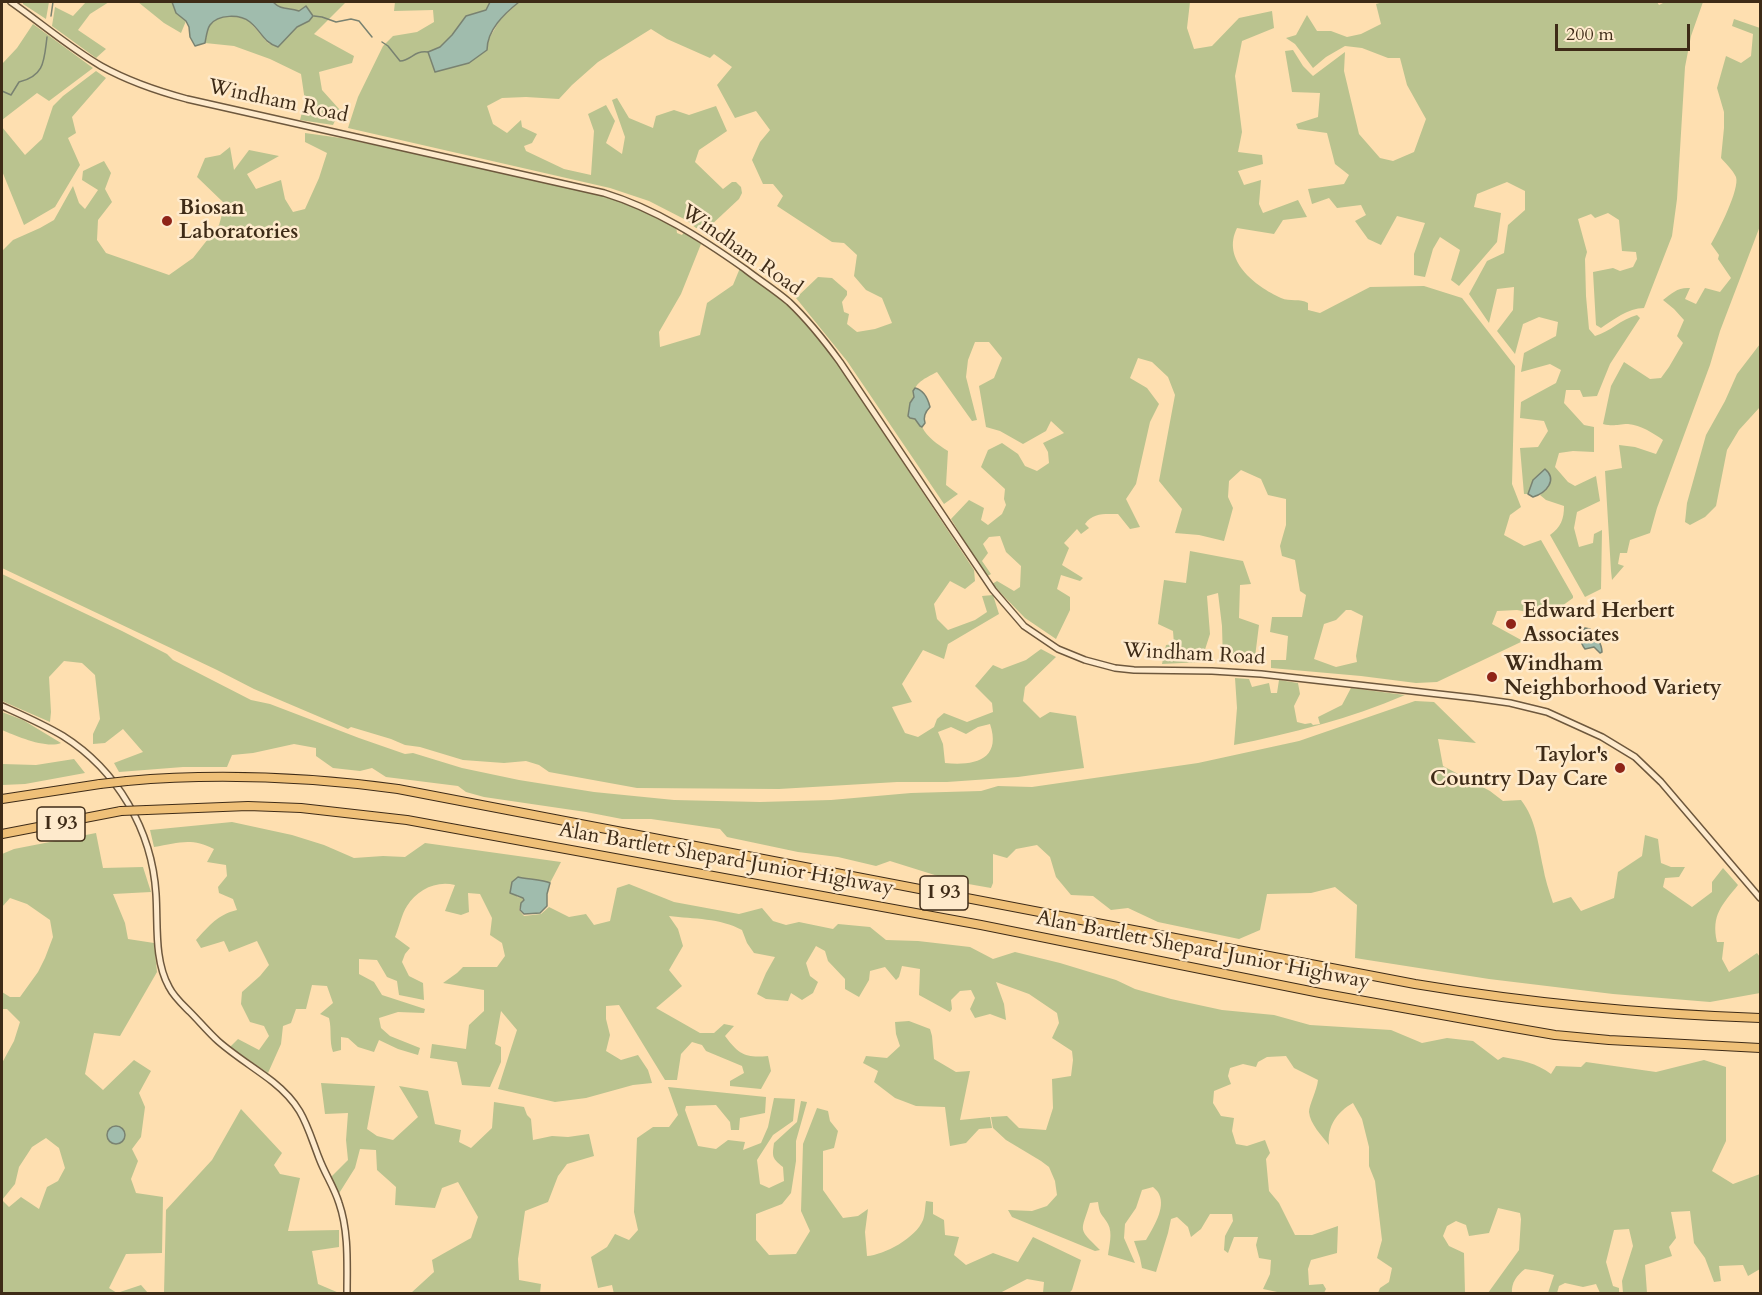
<!DOCTYPE html>
<style>
body{margin:0}
#map{position:relative;width:1762px;height:1295px;overflow:hidden;background:#fedfb0;font-family:Cardo,serif}
canvas{display:block}
.frame{position:absolute;inset:0;border:3px solid #3e2b17;pointer-events:none}
.scale{position:absolute;left:1555px;top:24px;width:135px;height:27px;box-sizing:border-box;border:3px solid #3e2b17;border-top:0;padding-left:8px;font-size:18px;line-height:21px;white-space:nowrap;color:#3e2b17;-webkit-text-stroke:4px #feeacc;paint-order:stroke}
</style>
<div id="map">
<canvas width="1762" height="1295"></canvas>
<div class="frame"></div>
<div class="scale">200 m</div>
</div>
<script>
const ctx = document.querySelector('canvas').getContext('2d');
ctx.lineJoin = 'round';
function paint(path, color) { ctx.fillStyle = color; ctx.fill(path, 'evenodd'); }
function trace(path, color, width, dash) { ctx.strokeStyle = color; ctx.lineWidth = width; ctx.lineCap = dash ? 'butt' : 'round'; ctx.setLineDash(dash || []); ctx.stroke(path); }
function write(font, color, halo, rows, align = 'center') {
  ctx.font = font + ' Cardo,serif'; ctx.lineWidth = 5; ctx.setLineDash([]); ctx.textBaseline = 'middle'; ctx.strokeStyle = halo; ctx.fillStyle = color; for (const [text, x, y, turn = 0] of rows) {
    ctx.save(); ctx.translate(x, y); ctx.rotate((+turn || 0) * Math.PI / 180); ctx.textAlign = isNaN(turn) ? turn : align; if (halo) ctx.strokeText(text, 0, 0); ctx.fillText(text, 0, 0); ctx.restore();
  }
}
const green = new Path2D(`
 M23,2H49L46,19L23,4Z
 M86,2H109L90,14L78,30L106,49L96,58L52,26L55,7L73,16Z
 M138,2H172L176,13L186,21L181,33L164,23Z
 M273,2H346L314,34L354,56L352,63L319,72L322,90L340,110L333,125L300,120L305,101L301,74L270,59L234,46L205,43L209,25L220,17L234,16L248,20L268,43L278,47L297,27L309,21C298,10 295,9 279,7Z
 M395,2H490L486,10L466,16L452,35L440,47L428,52L436,72L487,42L500,20L519,2H1190L1187,28L1194,49L1212,46L1239,18L1272,11L1274,28L1242,41L1235,76L1242,132L1238,152L1262,155L1263,164L1238,171L1244,185L1261,180L1259,204L1263,213L1298,200L1307,217L1283,220L1274,234L1237,228C1221,260 1255,286 1281,298C1290,302 1300,298 1308,303V310L1320,313L1370,287L1424,286L1462,298L1515,366L1512,484L1521,507L1510,515L1504,535L1524,546L1541,540L1573,596V598L1548,616L1517,610L1497,611L1492,624L1523,641L1437,682L1416,683L1361,676L1271,668V660H1286L1288,636L1270,632L1272,617H1302L1306,595L1300,591L1295,560L1282,556L1280,546L1286,525V499L1268,495L1261,479L1241,470L1229,481L1228,497L1233,508L1224,541L1199,535L1175,533L1182,509L1159,481L1175,395L1168,377L1152,362L1138,358L1130,378L1147,388L1159,404L1150,422L1136,484L1126,499L1140,527L1130,529L1118,514C1106,514 1093,512 1085,524L1089,528L1081,534L1077,529L1064,543L1069,548L1062,565L1083,578L1080,581L1061,575L1057,589L1070,597V610L1056,639L1025,618L992,584L997,581L1014,591L1020,587L1021,566L1006,552L1000,536L989,537L983,544L988,553L982,561L991,574L986,577L951,519L969,500L984,508L981,520L988,525L1002,514L1006,505L1004,499L1005,489L981,467L988,450L1002,443L1018,454L1025,466L1037,471L1049,463L1048,452L1043,443L1064,433L1051,421L1046,431L1023,444L1000,431L986,427L979,386L994,378L1002,358L989,342H975L968,360L966,377L977,420L972,421L937,372C926,378 912,383 914,397L910,403L908,413L918,421L920,426L922,427C928,438 937,444 948,451L946,485L958,494L944,504L847,361L796,298L818,277L832,278L847,291V295L842,302L844,312L849,314L847,324L857,332L875,329L892,323L882,298L866,290L854,276L857,255L844,243L832,242L777,206L783,196L773,184H763L752,160L760,142L770,130L756,111L735,118L717,85L732,67L714,54L710,58L667,39L651,29L598,62L572,85L559,99L526,97L502,98L487,106L493,124L507,133L521,120L522,127L537,134L532,143L524,146L526,151L564,169L591,175L594,131L588,114L606,105L615,121L606,143L622,154L625,137L612,100L617,98L629,118L653,128L656,116L674,110L689,115L716,106L727,131L699,150L695,162L723,189L732,182H736L741,187L742,193L739,199L709,227L696,228L686,220L649,201L610,188L348,128L358,97L383,46L393,36L417,32L434,22L433,10L394,11ZM1346,610H1351L1363,616L1356,656L1357,662L1336,667L1314,659L1324,624L1336,620Z
 M1383,2H1657L1659,5L1665,2H1703L1691,36L1685,67L1677,199L1672,236L1644,308C1628,308 1613,320 1601,328L1596,325L1593,272L1613,268L1620,271L1633,267L1637,259L1636,252L1622,251L1619,220L1608,213L1595,218L1591,214L1578,219L1587,252L1585,259L1586,296L1589,329L1595,336C1610,332 1621,319 1637,315L1640,318L1610,364L1597,396L1583,397L1580,390H1566L1564,403L1584,425L1594,427V452L1573,451L1559,453L1555,467L1568,482L1575,486L1596,476L1600,501L1577,512L1574,528L1579,547L1593,543L1594,534L1602,530L1601,589L1585,597L1550,535C1561,527 1564,519 1564,506L1546,500L1540,495L1546,490L1533,480L1528,494H1524L1520,448L1538,447L1548,431L1544,421L1520,418L1521,402L1556,383L1561,370L1550,364L1521,372L1524,353L1556,336L1558,322L1539,317L1523,324L1515,354L1497,331L1513,310L1514,287L1497,289L1489,323L1469,294L1487,261L1504,253L1508,225L1525,210V191L1507,182L1477,194L1474,207L1501,213L1497,242L1459,286L1451,280L1460,250L1440,237L1433,249L1425,277L1414,275V254L1425,223L1397,216L1381,245L1368,239L1355,221L1366,215L1361,205L1337,208L1329,198L1312,204L1308,189L1344,184L1349,175L1335,164L1327,133L1298,129L1296,124L1318,117L1320,93L1292,92L1285,51L1293,50L1303,66L1313,76L1345,52L1344,71L1359,134L1380,158L1393,161L1414,152L1426,119L1407,85L1400,58H1388L1362,48L1345,46L1326,57L1313,68L1295,44L1286,38L1296,35L1307,15L1317,31H1331L1347,37L1361,34L1381,24L1376,4Z
 M1734,19L1760,28V226L1720,331L1710,365L1657,508L1650,533L1630,540L1627,553H1620L1618,564L1624,566L1612,580L1611,571L1605,471L1622,468L1619,445L1635,447L1656,454L1663,440C1653,433 1641,425 1628,424C1617,424 1615,427 1603,424L1611,386L1624,362L1650,379L1661,378L1669,367L1683,343L1677,336L1684,320L1674,309L1663,300C1672,293 1678,287 1690,288L1685,299L1696,304L1705,288L1720,292L1731,278L1718,259L1719,255L1711,244C1718,232 1740,189 1736,177C1733,170 1725,163 1721,158L1724,128V112L1717,88L1726,56L1741,63L1751,56L1753,34L1732,26Z
 M33,24L93,68L49,101L37,93L2,120V64L17,48Z
 M96,71L106,78L72,117L76,133L68,138L80,165L55,207L24,225L2,171V127L25,155L42,139L53,106L63,96Z
 M305,133L341,138L568,186L639,206L676,226L677,233L682,235L684,232L701,244L681,294L659,332L660,347L700,335L707,303L733,285L740,268L786,304L815,334L837,363L974,570L975,581L965,589L950,581L934,604L937,619L948,630L975,620L987,612L982,596L993,595L999,614L948,644L944,659L923,650L902,684L912,702L892,707L905,733L918,737L934,727L937,719L944,713L967,722L993,712L992,703L975,686L993,665L1002,669L1026,660L1041,649L1056,657L1025,687L1023,701L1040,718L1050,712L1076,716L1084,768L1018,777L947,782H897L779,789L637,788L549,772L539,765L526,761L504,763L463,760L420,747L405,745L391,739L351,727L348,729L254,689L217,670L2,568V251L13,240L40,228L54,220L73,186L79,203L85,209L98,190L82,180L83,171L104,161L111,173L105,189L112,202L98,220L97,240L106,253L169,275L193,258L219,225L225,204L197,177L205,158L220,155L230,147L234,170L249,150L279,156L247,174L256,189L281,180L285,199L293,212L305,209L319,178L327,153L305,142ZM990,724C1002,760 974,766 945,763L943,744L938,732L951,727L966,734L978,727Z
 M1760,344V407L1739,430L1727,450L1716,506L1705,517L1690,525L1685,522L1687,503L1706,435L1725,401L1737,374Z
 M1190,551L1243,561L1251,584L1240,585L1239,618L1259,625L1254,665L1223,662L1222,626L1218,593L1207,596L1210,634L1201,662L1162,664L1166,645L1174,644L1173,631L1158,624L1164,580L1186,583Z
 M2,574L122,631L167,654L173,660L251,700L270,704L359,738L405,754L413,753L462,768L519,780L594,792L674,800L760,802L831,800L911,793L981,791L998,786L1032,787L1198,763L1299,741L1415,701L1434,702L1476,743L1438,739L1443,766L1490,791L1503,801L1521,800C1536,819 1538,844 1543,867C1545,879 1549,891 1553,903L1571,897L1581,911L1614,898L1618,872L1642,856L1645,835L1658,839L1661,863L1671,867H1685L1679,877L1665,878L1663,887L1692,907L1712,892V882L1723,868L1738,885C1722,905 1711,915 1717,942H1724L1722,959L1729,972L1757,953L1760,957V993L1710,1002L1613,994L1489,979L1355,958L1357,905L1335,887L1311,893L1267,894L1260,930L1239,939L1158,922L1128,908L1111,910L1093,896L1071,895L1056,877L1050,857L1037,845L1016,849L1007,858L993,854V883L991,888L957,882L890,861L876,866L838,857L798,852L727,837L720,829L651,819H622L586,812L484,797L466,792L458,786L386,777L372,768L360,771L333,768L316,756V748L294,744L253,753L232,755L227,767H183L119,772L114,763L143,752L123,729L105,743L93,744V734L100,719L95,675L82,663L64,661L49,677L51,712L50,722L2,701Z
 M1235,678L1249,679L1252,687L1269,683L1271,693H1277L1279,680L1298,683L1300,694L1294,706L1297,722L1305,724L1311,723L1313,725L1320,724L1318,717L1342,705L1351,688L1405,695C1350,719 1292,733 1234,745L1237,708Z
 M2,712L23,720L61,743C46,749 16,736 2,730Z
 M74,759L85,773L25,784L2,785V764L36,765Z
 M232,822L292,835L324,845L354,858L383,856L405,857L425,843L561,862L550,883C544,880 526,879 518,878L517,897L523,898L525,901L521,903L519,910L524,916L541,914L549,907L569,917L586,914L594,925L610,921L617,888L629,884L674,902L739,914L762,908L773,921L786,925L799,922L833,929L838,924L870,927L886,940L918,941L970,947L993,959L1015,952L1060,963L1116,980L1135,989L1171,999L1222,1010L1274,1015L1310,1025L1391,1030L1422,1043L1447,1038L1473,1041L1498,1060L1503,1057C1520,1060 1537,1063 1551,1074L1556,1066L1581,1067L1586,1062L1656,1072L1704,1060L1726,1067V1141L1712,1171L1733,1184L1760,1174V1269L1748,1276L1743,1265L1719,1266L1721,1281L1714,1282L1705,1258L1694,1243L1690,1211L1671,1212L1676,1238L1669,1247L1672,1256L1645,1265L1647,1293H1623L1622,1281L1633,1246L1629,1229L1614,1230L1606,1262L1613,1286L1619,1288V1293H1600L1596,1284L1583,1287L1565,1283L1559,1286L1557,1293H1548L1554,1275L1538,1271L1525,1269C1517,1275 1511,1283 1512,1293H1488L1519,1250L1521,1219L1520,1213L1498,1208L1489,1233L1469,1236L1466,1225L1456,1221L1447,1226L1443,1236L1449,1246L1464,1253L1465,1293H1378L1380,1288L1389,1282L1392,1268L1377,1258L1382,1240L1375,1181L1369,1166V1147L1362,1119L1353,1103C1337,1112 1327,1126 1329,1145C1322,1136 1310,1124 1309,1112C1309,1105 1317,1090 1318,1080L1294,1068L1286,1056L1267,1057L1258,1062L1256,1067L1243,1064L1230,1068L1228,1076L1231,1084L1214,1091L1213,1103L1221,1116L1234,1118L1232,1131L1236,1144L1247,1146L1265,1140L1270,1153L1266,1159L1269,1191L1279,1203L1295,1235H1312L1338,1226L1337,1253L1311,1260L1308,1269L1309,1285L1323,1284L1326,1289L1324,1293H1282L1263,1289L1270,1274L1271,1260L1259,1258L1256,1245L1258,1237H1234L1228,1253L1224,1250L1225,1236L1233,1221L1232,1214H1210L1201,1229L1191,1237L1188,1227L1177,1217L1171,1219L1168,1233L1156,1272L1142,1268L1140,1258L1134,1241L1146,1240C1153,1228 1166,1208 1159,1194C1158,1191 1155,1189 1153,1187L1142,1190L1136,1208L1125,1224L1124,1238L1135,1263L1108,1255C1109,1246 1113,1233 1108,1224C1102,1213 1100,1217 1098,1202L1090,1203C1081,1233 1077,1227 1100,1250L1095,1251L1012,1217L1008,1210L1032,1211L1047,1206L1057,1195L1055,1181L1049,1167L1041,1161L1006,1140L993,1128L991,1117L1007,1116L1019,1128L1046,1130L1053,1108L1052,1079L1071,1076L1073,1060L1072,1051L1052,1038L1059,1023L1057,1013L1029,994L996,982L1004,1004L1006,1020L990,1014L975,1018L970,1009L975,998L971,990L960,991L951,1000L952,1009L950,1012L919,995L920,969L902,966L899,977L896,980L885,967L870,971L869,980L859,997L845,989V979L828,961L825,951L816,946L806,963L810,976L818,982L813,993L802,1000L791,993L788,1001L766,999L757,994L766,973L775,957L754,953L747,943L742,930C720,918 694,919 669,916L678,929L683,946L669,970L682,986L656,1008L700,1033H714L724,1024L734,1026L725,1036C739,1055 746,1058 768,1056L771,1071L761,1089L730,1086V1081L744,1073L742,1066L706,1051L702,1045L692,1042L681,1054L677,1080H665L619,1005L606,1006V1019L610,1035L606,1051L621,1060L638,1055L648,1070L652,1083L633,1085L586,1098L555,1102L498,1089L517,1030L501,1011L495,1044L501,1047V1062L490,1087L462,1085L457,1062L430,1058L432,1044L466,1049L469,1025L484,1011V990L443,983L457,973L463,967H497L505,956L502,943L490,935L492,918L480,894L468,893L469,912L461,915L445,911L455,885C436,880 417,890 407,906C402,913 399,928 395,937L410,948L405,954L402,962L409,976L423,983L424,1000L399,995L397,981L387,977L377,960L359,959V974L374,982L382,995L425,1009L424,1013L398,1012L379,1018L381,1028L390,1036L420,1048L418,1055L398,1049L379,1040L374,1052L358,1047L348,1038L341,1037V1050L333,1052C329,1041 332,1030 329,1018L320,1014L333,1003L327,986L312,985L306,1009H296L291,1023L283,1026L281,1044L268,1073L230,1047L238,1039L259,1050L269,1036L264,1026L250,1022L241,1004L242,992L260,976L269,965L257,941L229,952L224,941L201,948L196,940C210,925 217,915 237,910L233,899L219,893L218,887L227,876L226,865L207,862L214,849C191,837 178,843 154,847L150,830Z
 M96,833L103,868L143,867L151,892L113,894L125,923L128,939L154,943L157,972L120,1036L94,1033L85,1074L103,1090L134,1060L151,1071L139,1093L145,1107L141,1137L132,1149L138,1161L131,1179L136,1193L163,1197L162,1253L126,1254L109,1288L117,1293L141,1285L148,1293H2V1063L14,1041L20,1022L7,1009H2V992L10,997H20L38,972L45,958L53,937L50,920L27,904L10,898L2,907V854L14,849ZM46,1138L59,1148L65,1168L58,1181L47,1187L39,1209L21,1197L9,1207L2,1200L15,1184L19,1167L32,1147Z
 M909,1021L930,1029L932,1036L934,1059L956,1072L970,1071L960,1120L990,1117L992,1128L979,1129L966,1143L950,1146L945,1107L916,1106L895,1098L874,1082L878,1071L863,1063L866,1056L887,1058L900,1046L896,1034L895,1022Z
 M321,1083L375,1086L367,1129L377,1136L393,1140L418,1117L399,1086L428,1091L435,1124L461,1130L459,1142L471,1148L492,1128L494,1102L524,1107L527,1115L531,1119L533,1140L552,1136L568,1137L589,1134L594,1156L567,1164L558,1176L548,1202L525,1211L518,1259L519,1280L541,1284L540,1293H411L434,1272L432,1260L471,1238L478,1217L458,1182L442,1188L435,1208L395,1205L396,1187L377,1170L376,1150L360,1149L355,1168L338,1195L331,1177L348,1160L346,1140L348,1113L325,1114Z
 M668,1087L766,1097L765,1113L740,1118L739,1130H731L730,1122L716,1105L686,1106L685,1110L698,1146L716,1149L728,1140L745,1142L743,1150L761,1143L768,1127L774,1098L795,1099L793,1121L773,1135L757,1160L760,1184L769,1188L784,1181L783,1167C772,1158 772,1157 774,1143L797,1122L801,1101L807,1102L796,1141V1161L791,1193L782,1204L756,1214V1240L769,1255L796,1254L810,1231L801,1211L803,1144L817,1108L828,1111L830,1121L838,1131L834,1148L823,1151V1190L843,1218L858,1216L868,1209L865,1232L867,1256C884,1255 916,1238 923,1220C925,1215 925,1207 926,1201L933,1202V1214L944,1220L945,1235L959,1237L954,1255L966,1265L993,1253L1018,1262L1033,1237L1081,1260L1072,1290L1069,1293H1043L1044,1282L1027,1279L998,1294H614L612,1285L598,1288L591,1257L607,1247L615,1234L629,1240L638,1230L634,1212L637,1138L653,1127H669L678,1115Z
 M241,1109L282,1153L274,1165L280,1174L300,1178L288,1231L339,1230V1247L312,1251L318,1284L339,1293H164L166,1210L212,1160Z`);
const water = new Path2D(`
 M172,2H273C282,11 288,7 299,11L306,6L313,16L309,21L297,27L278,47C263,42 262,32 250,22C240,14 218,14 210,25C207,29 206,38 205,43L195,46L190,37L189,27L186,21L176,13Z
 M490,2H519C504,14 487,30 487,50L469,63L435,72L428,52L440,47L452,35L466,16L486,10Z
 M915,388C924,390 928,399 930,407C925,412 923,417 925,423L922,427L920,426L915,419L910,418L908,416L910,403L914,397L913,391Z
 M1545,469C1558,480 1546,493 1533,497L1528,494L1533,480Z
 M1585,628L1590,629C1595,635 1602,643 1602,652L1600,653L1594,647L1585,649C1579,641 1580,636 1585,628Z
 M518,877C526,879 544,880 550,883L547,894V906L540,913L524,914L520,910L521,903L524,900L523,898L510,893L512,882Z
 M107 1135a9 9 0 1 1 18 0a9 9 0 1 1-18 0Z`);
const stream = new Path2D(`
 M51,16L53,2
 M314,16L322,17L336,22L351,19L359,21L372,37
 M382,42L388,46L400,61C412,60 414,50 428,52
 M2,91L11,95L19,82C45,76 44,60 47,37`);
const tertiary = new Path2D(`
 M11,2C41,23 70,48 101,66C128,81 157,91 187,99L604,193C656,209 701,238 745,269C759,280 775,290 789,302C808,320 824,340 840,362L993,590L1024,626L1058,649L1085,660L1115,668L1134,670L1212,671L1261,674L1474,698L1510,703L1547,712L1602,737L1635,757L1661,782L1760,898
 M2,706C22,715 43,724 63,736C117,770 152,830 156,894C158,925 154,960 169,987C174,997 182,1004 190,1012C199,1021 208,1032 218,1041C235,1056 255,1068 273,1082C303,1106 306,1124 319,1158C325,1174 334,1187 339,1203C349,1232 347,1264 347,1294`);
const motorway = new Path2D(`
 M127,781C217,773 308,777 398,789L1415,984C1529,1003 1645,1014 1760,1018
 M2,799L100,784
 M147,810L248,806L301,808L407,820L981,925L1320,993L1503,1026L1555,1035L1609,1040L1760,1048
 M2,834L121,811`);
const motorwayBridge = new Path2D(`
 M100,784L127,781
 M121,811L147,810`);
const markers = [
 [167,221,6,"#8f2418"],
 [1511,624,6,"#8f2418"],
 [1492,677,6,"#8f2418"],
 [1620,768,6,"#8f2418"]
];
const shields = [
 [61,824,48],
 [944,893,48]
];
const shieldNames = [
 ["I 93",61,824],
 ["I 93",944,893]
];
const streetNames = [
 ["Windham Road",278,102,12],
 ["Windham Road",741,251,35],
 ["Windham Road",1194,655,3],
 ["Alan Bartlett Shepard Junior Highway",726,860,10],
 ["Alan Bartlett Shepard Junior Highway",1203,951,11]
];
const poiNames = [
 ["Biosan",179,209],
 ["Laboratories",179,233],
 ["Edward Herbert",1523,612],
 ["Associates",1523,636],
 ["Windham",1504,665],
 ["Neighborhood Variety",1504,689],
 ["Taylor's",1608,756,"right"],
 ["Country Day Care",1608,780,"right"]
];
paint(green, '#bac38f');
paint(water, '#a0bcad');
trace(water, '#798271', 1.5);
trace(stream, '#798271', 1.5);
trace(tertiary, '#6e583d', 8);
trace(motorway, '#3e2b17', 10);
trace(tertiary, '#feeacc', 5);
trace(motorway, '#efc078', 8);
trace(motorwayBridge, '#3e2b17', 10, []);
trace(motorwayBridge, '#efc078', 8);
for (const [x, y, r, color] of markers) { const dot = new Path2D(); dot.arc(x, y, r, 0, 2 * Math.PI); ctx.fillStyle = color; ctx.fill(dot); trace(dot, '#feeacc', 2); }
for (const [x, y, w] of shields) { const box = new Path2D(); box.roundRect(x - w / 2, y - 17, w, 34, 4.5); ctx.fillStyle = '#feeacc'; ctx.fill(box); trace(box, '#3e2b17', 1.5); }
write('bold 20px', '#3e2b17', null, shieldNames);
write('21px', '#3e2b17', '#feeacc', streetNames);
write('bold 21px', '#3e2b17', '#feeacc', poiNames, 'left');
</script>
